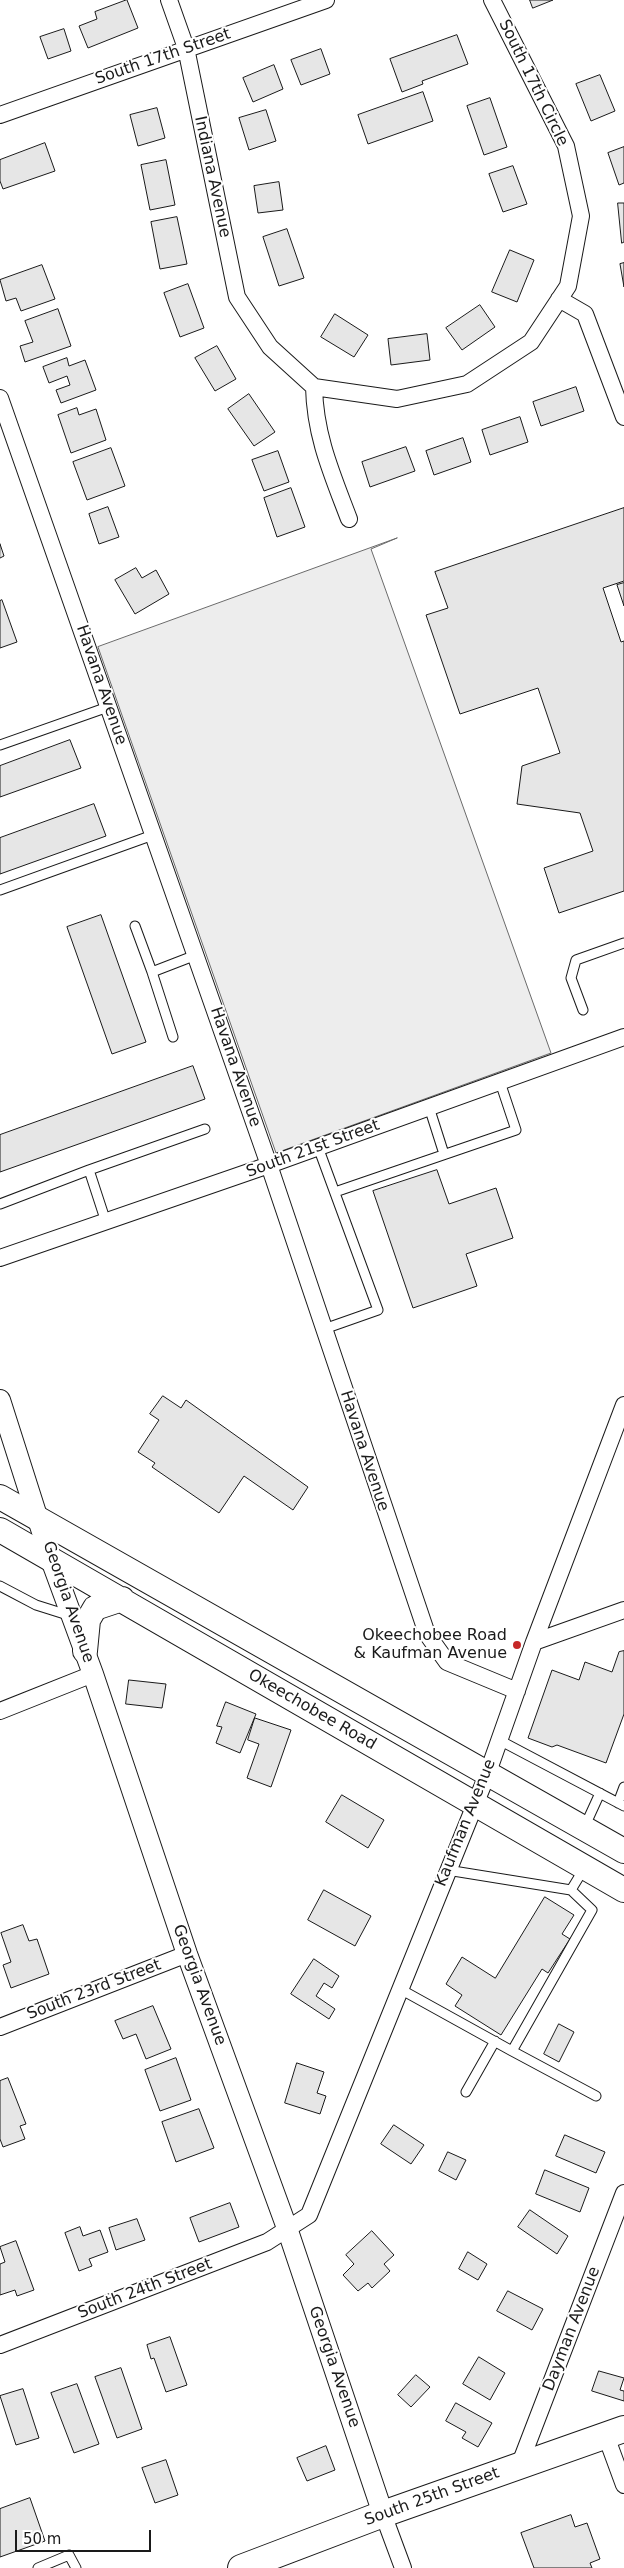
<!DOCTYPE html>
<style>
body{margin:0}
#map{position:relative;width:624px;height:2568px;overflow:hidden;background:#fff;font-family:"DejaVu Sans",sans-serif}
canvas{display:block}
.scale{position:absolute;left:15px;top:2530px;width:136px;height:22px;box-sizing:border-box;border:2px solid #1a1a1a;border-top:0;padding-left:6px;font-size:15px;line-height:18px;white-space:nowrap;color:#1a1a1a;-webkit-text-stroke:4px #fff;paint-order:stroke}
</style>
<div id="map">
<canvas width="624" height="2568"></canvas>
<div class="scale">50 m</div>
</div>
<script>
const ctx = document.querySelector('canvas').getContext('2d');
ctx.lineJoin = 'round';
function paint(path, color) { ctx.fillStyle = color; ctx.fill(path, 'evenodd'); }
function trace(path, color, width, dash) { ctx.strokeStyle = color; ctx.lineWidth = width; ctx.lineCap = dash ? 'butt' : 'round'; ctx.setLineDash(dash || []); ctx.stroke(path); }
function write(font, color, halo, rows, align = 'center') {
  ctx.font = font + ' "DejaVu Sans",sans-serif'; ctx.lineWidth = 4; ctx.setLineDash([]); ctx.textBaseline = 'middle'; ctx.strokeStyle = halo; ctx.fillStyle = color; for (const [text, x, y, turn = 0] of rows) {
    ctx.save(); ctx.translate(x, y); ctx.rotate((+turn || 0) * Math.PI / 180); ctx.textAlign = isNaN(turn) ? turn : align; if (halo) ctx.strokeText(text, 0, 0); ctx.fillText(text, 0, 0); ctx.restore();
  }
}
const green = new Path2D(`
 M397,538L371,549L551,1053L276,1153L98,647Z`);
const building = new Path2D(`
 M127,0L138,28L88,48L79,26L97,19L95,12Z
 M530,0H553L533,8Z
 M64,29L71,51L48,59L40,37Z
 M457,35L468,64L422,81L423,84L402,92L390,59Z
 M321,49L330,74L301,85L291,60Z
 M274,65L283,89L253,102L243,78Z
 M600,75L615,111L591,121L576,84Z
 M423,92L433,121L368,144L358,115Z
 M490,98L507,147L484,155L467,106Z
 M157,108L165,138L138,146L130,115Z
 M266,110L276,141L249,150L239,118Z
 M45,143L55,171L3,189L0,181V160Z
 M624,147V183L619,185L608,153Z
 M166,160L175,205L150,210L141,165Z
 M513,166L527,204L503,212L489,174Z
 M279,182L283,210L258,213L254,186Z
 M618,203H624V242L622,243Z
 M177,217L187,264L160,269L151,222Z
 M287,229L304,278L279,286L263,237Z
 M510,250L534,260L517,302L492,292Z
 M624,263V287L620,264Z
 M42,265L55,299L21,311L16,298L6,301L0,280Z
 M188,284L204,328L180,337L164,293Z
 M480,305L495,327L462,350L446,328Z
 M58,309L71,346L25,362L20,346L33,342L25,321Z
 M335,314L368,335L354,357L321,337Z
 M427,334L430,360L391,365L388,339Z
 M217,346L236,379L215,391L195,358Z
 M67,358L69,366L85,360L96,390L61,403L56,390L70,385L67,376L49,383L43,367Z
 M576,387L584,411L541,426L533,402Z
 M249,394L275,432L254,446L228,409Z
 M77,408L79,415L96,409L106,440L71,453L58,415Z
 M520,417L528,442L490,455L482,430Z
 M463,438L471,462L434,475L426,451Z
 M406,447L415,471L370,487L362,462Z
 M111,448L125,486L87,500L73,462Z
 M278,451L289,482L264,491L252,460Z
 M291,488L305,527L277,537L264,498Z
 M108,507L119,537L99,544L89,514Z
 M624,508V581L603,588L621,642L624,641V891L559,913L544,868L593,851L580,813L517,804L522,766L560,753L538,688L460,714L426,615L448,608L435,572Z
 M0,544L4,556L0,558Z
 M136,568L142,578L156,570L169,594L135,614L115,580Z
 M624,583V606L617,585Z
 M2,600L17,642L0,648V601Z
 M70,740L81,768L0,797V766Z
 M94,804L106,836L0,874V838Z
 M101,915L146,1042L112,1054L67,927Z
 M193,1066L205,1099L0,1172V1135Z
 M437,1170L449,1204L496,1188L513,1238L466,1254L477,1286L413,1308L373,1191Z
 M163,1396L181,1408L186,1400L308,1487L293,1510L244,1476L219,1513L152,1467L155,1463L138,1452L159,1420L150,1414Z
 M624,1651V1714L606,1763L557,1745L552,1747L528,1738L552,1670L579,1680L585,1662L612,1672L619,1652Z
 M129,1680L166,1684L162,1708L126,1704Z
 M226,1702L256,1714L240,1753L216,1743L222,1727L217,1726Z
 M255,1718L291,1730L271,1787L247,1778L259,1744L248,1740Z
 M342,1795L384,1820L368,1848L326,1822Z
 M324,1890L371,1916L355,1946L308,1920Z
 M545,1897L574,1915L562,1934L570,1939L548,1973L542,1969L501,2035L455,2006L462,1995L446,1984L462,1957L495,1978Z
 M23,1925L29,1941L37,1939L49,1974L11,1988L3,1965L11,1962L1,1933Z
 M314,1959L339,1976L332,1988L324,1983L316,1996L335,2009L329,2019L291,1994Z
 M153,2006L171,2049L146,2059L136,2034L123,2039L115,2021Z
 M559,2024L574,2032L559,2062L544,2054Z
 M176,2058L191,2100L160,2111L145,2070Z
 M297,2063L324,2072L317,2093L326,2096L320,2114L285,2103Z
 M8,2078L26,2124L20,2126L25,2139L3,2147L0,2139V2081Z
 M199,2109L214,2148L176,2162L162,2122Z
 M394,2125L424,2145L411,2164L381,2144Z
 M565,2135L605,2152L596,2173L556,2156Z
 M448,2152L466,2160L456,2180L439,2171Z
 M545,2170L589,2188L580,2212L536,2194Z
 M230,2203L239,2227L199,2242L190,2218Z
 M530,2210L568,2236L557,2254L518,2227Z
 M137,2219L145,2240L116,2250L109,2228Z
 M80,2227L83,2236L100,2230L108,2252L89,2259L92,2266L79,2271L65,2233Z
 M372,2231L394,2255L384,2264L390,2271L372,2288L368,2283L358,2291L343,2275L354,2264L346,2255Z
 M16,2241L34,2290L17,2296L15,2290L0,2295V2264L5,2262L0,2247Z
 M468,2252L487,2264L478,2280L459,2269Z
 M508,2291L543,2309L532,2330L497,2311Z
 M170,2337L187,2385L166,2392L154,2358L151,2359L147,2345Z
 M479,2357L505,2373L490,2400L463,2384Z
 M121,2368L142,2429L117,2438L95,2377Z
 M599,2371L624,2378L620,2390L624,2391V2401L592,2391Z
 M416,2375L430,2387L411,2407L398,2395Z
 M77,2384L99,2444L74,2453L51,2393Z
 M23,2389L39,2438L16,2445L0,2396Z
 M456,2403L492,2423L478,2447L462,2438L466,2432L446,2421Z
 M326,2446L335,2470L307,2481L297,2458Z
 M166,2460L178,2495L155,2503L142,2468Z
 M30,2498L45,2541L0,2557V2509Z
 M571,2515L575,2527L587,2523L600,2559L590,2563L592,2568H534L521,2533Z`);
const service = new Path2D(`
 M0,745L108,707
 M0,890L153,835
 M135,926L152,972L196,955
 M152,972L173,1037
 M583,1010L571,978L576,960L624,943
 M429,1107L444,1154
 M318,1147L378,1310L324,1329
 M89,1170L205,1129
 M335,1192L516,1130L500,1082
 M0,1204L89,1170L106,1222
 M0,1586L36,1605L71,1616
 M499,1740L624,1806
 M618,1803L624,1787
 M584,1828L600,1793
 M447,1870L571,1890L585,1867
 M400,1989L512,2051L592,1910L571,1890
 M512,2051L596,2096
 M466,2092L495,2041
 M38,2568L69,2555L76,2568`);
const minor = new Path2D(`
 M169,0L186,48L237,297L270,347L314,387L397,399L467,384L531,342L568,286L581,216L566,146L492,0
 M0,115L326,0
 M559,299L585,314L624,417
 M314,387C315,436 332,474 349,519
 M0,398L269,1165L427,1634L447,1662L517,1691
 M0,1258L269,1165L624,1037
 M534,1642L624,1610
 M0,1711L93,1674
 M0,2027L187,1954
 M0,2345L267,2242L309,2215L487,1775L534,1642L624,1405
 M606,2436L624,2485
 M519,2466L624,2193
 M383,2514L403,2568`);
const tertiary = new Path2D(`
 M0,1400L50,1557L93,1674L187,1954L287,2228L383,2514`);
const secondary = new Path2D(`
 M0,1497L624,1851
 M0,1530L624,1890
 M85,1651L88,1620L95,1608L122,1599`);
const primary = new Path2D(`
 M241,2568L383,2514L624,2429`);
const markers = [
 [517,1645,5,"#c62828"]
];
const streetNames = [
 ["South 17th Street",163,57,-19],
 ["South 17th Circle",533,83,64],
 ["Indiana Avenue",212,177,78],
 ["Havana Avenue",101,685,71],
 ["Havana Avenue",235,1067,71],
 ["South 21st Street",313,1149,-20],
 ["Havana Avenue",364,1451,72],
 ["Georgia Avenue",68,1602,71],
 ["Okeechobee Road",312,1710,30],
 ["Kaufman Avenue",466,1823,-68],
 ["Georgia Avenue",199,1985,70],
 ["South 23rd Street",94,1990,-21],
 ["South 24th Street",145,2289,-21],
 ["Dayman Avenue",572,2329,-69],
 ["Georgia Avenue",334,2367,71],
 ["South 25th Street",432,2497,-20]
];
const poiNames = [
 ["Okeechobee Road",507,1636],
 ["& Kaufman Avenue",507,1654]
];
paint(green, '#ededed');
trace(green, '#6a6a6a', 1);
paint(building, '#e6e6e6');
trace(building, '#1a1a1a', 1);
trace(service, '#1a1a1a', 11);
trace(minor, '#1a1a1a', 18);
trace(tertiary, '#1a1a1a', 22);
trace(secondary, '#1a1a1a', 26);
trace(primary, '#1a1a1a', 28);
trace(service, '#fff', 9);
trace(minor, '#fff', 16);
trace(tertiary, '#fff', 20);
trace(secondary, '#fff', 24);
trace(primary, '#fff', 26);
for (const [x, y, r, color] of markers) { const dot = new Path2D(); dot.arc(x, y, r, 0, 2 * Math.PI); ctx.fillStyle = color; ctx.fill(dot); trace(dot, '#fff', 2); }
write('16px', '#1a1a1a', '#fff', streetNames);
write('16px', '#1a1a1a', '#fff', poiNames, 'right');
</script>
